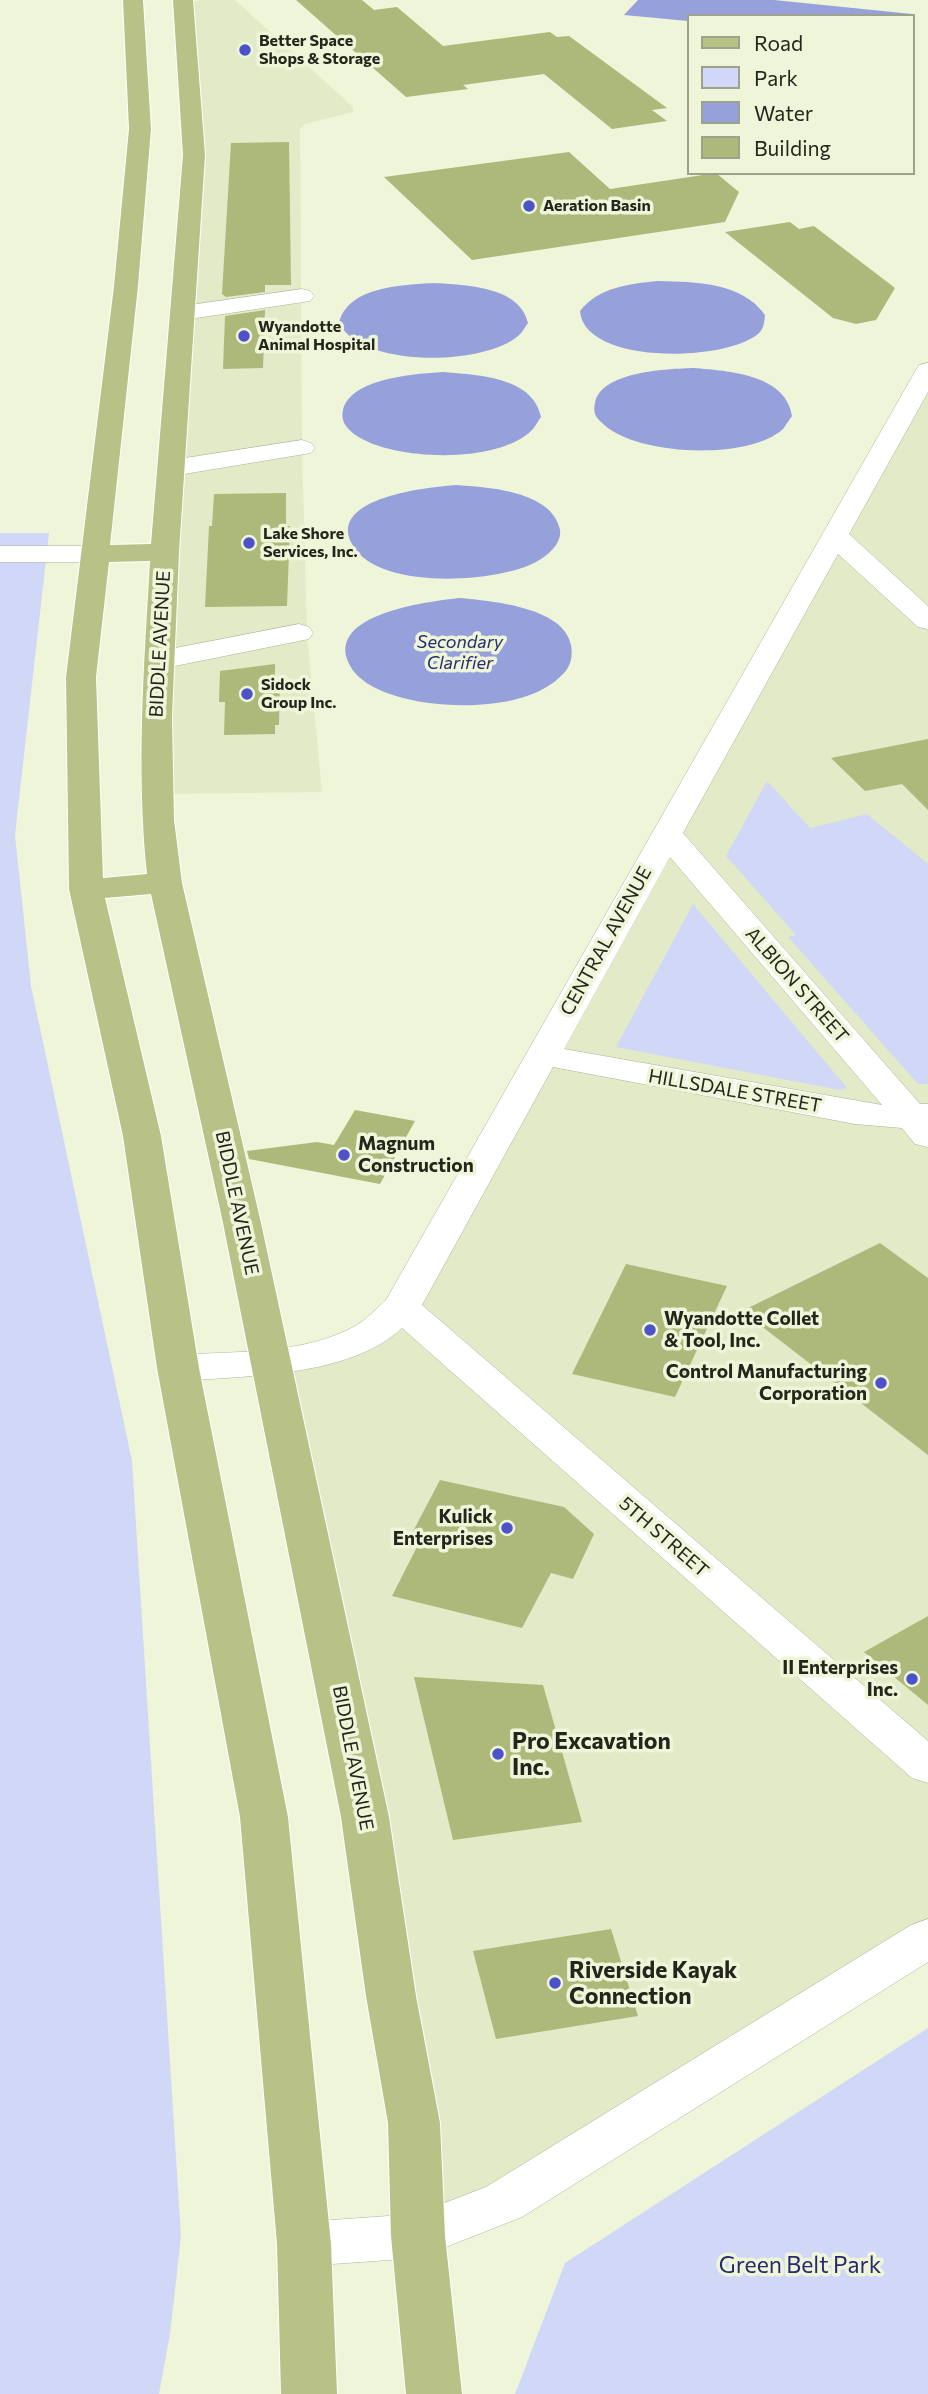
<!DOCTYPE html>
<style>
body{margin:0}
#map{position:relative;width:928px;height:2394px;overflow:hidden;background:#eef5d9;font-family:Commissioner,sans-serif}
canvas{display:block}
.legend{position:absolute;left:687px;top:14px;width:228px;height:161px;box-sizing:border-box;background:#eef5d9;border:2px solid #9da28d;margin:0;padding:9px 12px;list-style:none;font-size:21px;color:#24261c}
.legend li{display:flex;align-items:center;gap:14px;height:35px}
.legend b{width:35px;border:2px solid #9da28d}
</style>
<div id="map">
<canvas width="928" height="2394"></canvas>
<ul class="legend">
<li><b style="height:9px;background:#b8c186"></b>Road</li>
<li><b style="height:19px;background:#d1d8f7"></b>Park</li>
<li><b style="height:19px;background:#96a1db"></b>Water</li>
<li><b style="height:19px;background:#acb97a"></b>Building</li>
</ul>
</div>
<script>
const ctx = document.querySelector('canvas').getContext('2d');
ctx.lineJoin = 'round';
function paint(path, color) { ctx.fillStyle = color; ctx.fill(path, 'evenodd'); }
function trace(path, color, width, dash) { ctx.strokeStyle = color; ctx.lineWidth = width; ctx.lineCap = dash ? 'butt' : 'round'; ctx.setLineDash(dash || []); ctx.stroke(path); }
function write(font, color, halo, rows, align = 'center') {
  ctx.font = font + ' Commissioner,sans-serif'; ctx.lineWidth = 7; ctx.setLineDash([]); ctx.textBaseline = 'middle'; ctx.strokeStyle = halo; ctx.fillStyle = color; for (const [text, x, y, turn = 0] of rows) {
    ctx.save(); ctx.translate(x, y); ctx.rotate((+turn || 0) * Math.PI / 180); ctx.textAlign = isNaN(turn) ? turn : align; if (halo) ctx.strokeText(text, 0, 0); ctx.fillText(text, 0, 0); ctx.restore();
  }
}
const built = new Path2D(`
 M202,0H235L353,107V112L305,124L300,129L302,448L307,635L322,792L157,794L183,313V4Z
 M928,370V1938L418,2236L269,1361L370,1334Z`);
const green = new Path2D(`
 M0,533H49L15,835L31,986L132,1461L181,2236L170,2334L159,2394H0Z
 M767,781L810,828L867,814L928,864V1084H918L788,937L796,935L726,856Z
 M693,904L847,1088L840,1090L616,1047Z
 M928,2028V2394H515L565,2263Z`);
const water = new Path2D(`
 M638,0H774L912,14L688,16V21L624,15Z
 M658,281C695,282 742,282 765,315C764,323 764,329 758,334C725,362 584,365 580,311C599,287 629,284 658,281Z
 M434,283C465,285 520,286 528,323C525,327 522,333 518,336C483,366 362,368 339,323C348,286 403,285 434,283Z
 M694,368C728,371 786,374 792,416C789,420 786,425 783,429C748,461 633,456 601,422C595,417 593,411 595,403C601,371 668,369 694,368Z
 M442,372C476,375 533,376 541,417C538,421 535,427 532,430C499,464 395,461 357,436C348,430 340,422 343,410C351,378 415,374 442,372Z
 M456,485C487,487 553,491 560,530C562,544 547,556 536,562C497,583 376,591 352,544C327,497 430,487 456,485Z
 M460,598C491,601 564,607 571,645C573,656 571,666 563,674C528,712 441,710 396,696C377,690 354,680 347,659C332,612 433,601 460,598Z`);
const building = new Path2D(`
 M296,0H362L374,10L397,7L443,46L550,32L557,37L569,36L667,108L652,110L667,121L612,129L544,74L463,85L468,89L406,97Z
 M289,142L291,285H265V292L226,297L222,294L231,143Z
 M569,152L610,189L716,173L739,192L725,222L472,260L384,177Z
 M790,222L799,229L814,226L895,288L876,320L856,324L833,318L725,232Z
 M265,310L263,368L223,369L225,316Z
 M286,493V526H290L287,606L205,607L209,526H212L214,494Z
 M275,664V679L280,680L279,725H275V734L224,735L225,702H219L220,671Z
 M928,739V810L902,784L865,791L831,758Z
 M355,1110L415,1121L380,1184L249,1159L247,1151L317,1142L334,1145Z
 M880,1243L928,1278V1455L742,1311Z
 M626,1264L727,1286L675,1397L572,1374Z
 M440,1480L564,1507L594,1534L573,1579L551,1573L522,1628L392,1596L420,1541L409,1539Z
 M928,1616V1705L864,1652Z
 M414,1677L543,1685L582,1822L453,1840Z
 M611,1929L638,2016L496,2039L473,1951Z`);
const minor = new Path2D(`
 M302,289L310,291L314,296L310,301L183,320L175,318L171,313L175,308L183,306Z
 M928,363V392L849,534L928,606V629L918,627L838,554L683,833L920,1104H928V1147L915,1144L902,1128L855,1124L553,1067L422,1305L928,1741V1783L912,1778L402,1328C350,1377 245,1376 178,1381L164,1377L158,1368L164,1359L178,1355C236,1351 305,1355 357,1325C368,1318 377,1308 386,1300L916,370L919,365ZM670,857L882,1105L564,1049Z
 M302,440L311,443L315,448L311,453L172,476L163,474L159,468L163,462L172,460Z
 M0,546H96L106,548L110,554L106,560L96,562H0Z
 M299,624L309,627L313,633L309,639L160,669L150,666L146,660L150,654L160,651Z
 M928,1919V1962L522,2217L418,2258L304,2266L286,2260L278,2244L286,2228L304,2222L416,2214L486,2187L911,1925Z`);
const major = new Path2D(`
 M123,0H143L151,129L138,286L110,545L151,544L183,155L173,0H193L205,155L179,552L172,717L174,820L182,883L261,1223L389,1817L416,1996L440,2123L445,2236L462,2394H406L391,2236L388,2123L366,1996L341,1817L223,1223L151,894L105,898L161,1136L199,1368L288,1817L331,2244L337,2394H281L277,2244L240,1817L157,1368L123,1136L69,889L66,677L114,286L129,129ZM150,561C144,666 136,769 147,874L103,878L96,677L109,562Z`);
const markers = [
 [245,50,7,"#4d52c8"],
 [529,206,7,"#4d52c8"],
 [244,336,7,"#4d52c8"],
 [249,543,7,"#4d52c8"],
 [247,694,7,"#4d52c8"],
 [344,1155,7,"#4d52c8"],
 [650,1330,7,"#4d52c8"],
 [881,1383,7,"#4d52c8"],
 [507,1528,7,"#4d52c8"],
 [912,1679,7,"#4d52c8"],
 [498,1754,7,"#4d52c8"],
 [555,1983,7,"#4d52c8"]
];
const farPoinames = [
 ["Better Space",259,41],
 ["Shops & Storage",259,59],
 ["Aeration Basin",543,206],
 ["Wyandotte",258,327],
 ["Animal Hospital",258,345],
 ["Lake Shore",263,534],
 ["Services, Inc.",263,552],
 ["Sidock",261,685],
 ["Group Inc.",261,703]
];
const farWaternames = [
 ["Secondary",460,642],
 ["Clarifier",460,663]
];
const streetNames = [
 ["BIDDLE AVENUE",160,644,-87],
 ["CENTRAL AVENUE",606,941,-61],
 ["ALBION STREET",797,985,49],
 ["HILLSDALE STREET",735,1091,10],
 ["BIDDLE AVENUE",237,1203,78],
 ["5TH STREET",664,1537,41],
 ["BIDDLE AVENUE",353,1758,79]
];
const poiNames = [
 ["Magnum",358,1144,"left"],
 ["Construction",358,1166,"left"],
 ["Wyandotte Collet",664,1319,"left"],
 ["& Tool, Inc.",664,1341,"left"],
 ["Control Manufacturing",867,1372],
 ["Corporation",867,1394],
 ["Kulick",493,1517],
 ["Enterprises",493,1539],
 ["II Enterprises",898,1668],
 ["Inc.",898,1690]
];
const nearPoinames = [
 ["Pro Excavation",512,1741],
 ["Inc.",512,1767],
 ["Riverside Kayak",569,1970],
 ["Connection",569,1996]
];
const nearParknames = [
 ["Green Belt Park",800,2265]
];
paint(built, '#e2eac7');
paint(green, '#d1d8f7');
paint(water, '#96a1db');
paint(building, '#acb97a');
trace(minor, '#adb399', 1);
trace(major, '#fff', 2);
paint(minor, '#fff');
paint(major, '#b8c186');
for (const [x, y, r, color] of markers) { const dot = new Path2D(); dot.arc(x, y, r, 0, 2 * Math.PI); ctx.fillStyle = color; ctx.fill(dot); trace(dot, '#eef5d9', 2.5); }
write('bold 16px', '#24261c', '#eef5d9', farPoinames, 'left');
write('italic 18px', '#272b6f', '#eef5d9', farWaternames);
write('19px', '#24261c', '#eef5d9', streetNames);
write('bold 19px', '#24261c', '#eef5d9', poiNames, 'right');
write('bold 23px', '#24261c', '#eef5d9', nearPoinames, 'left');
write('23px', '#26296c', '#eef5d9', nearParknames);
</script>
